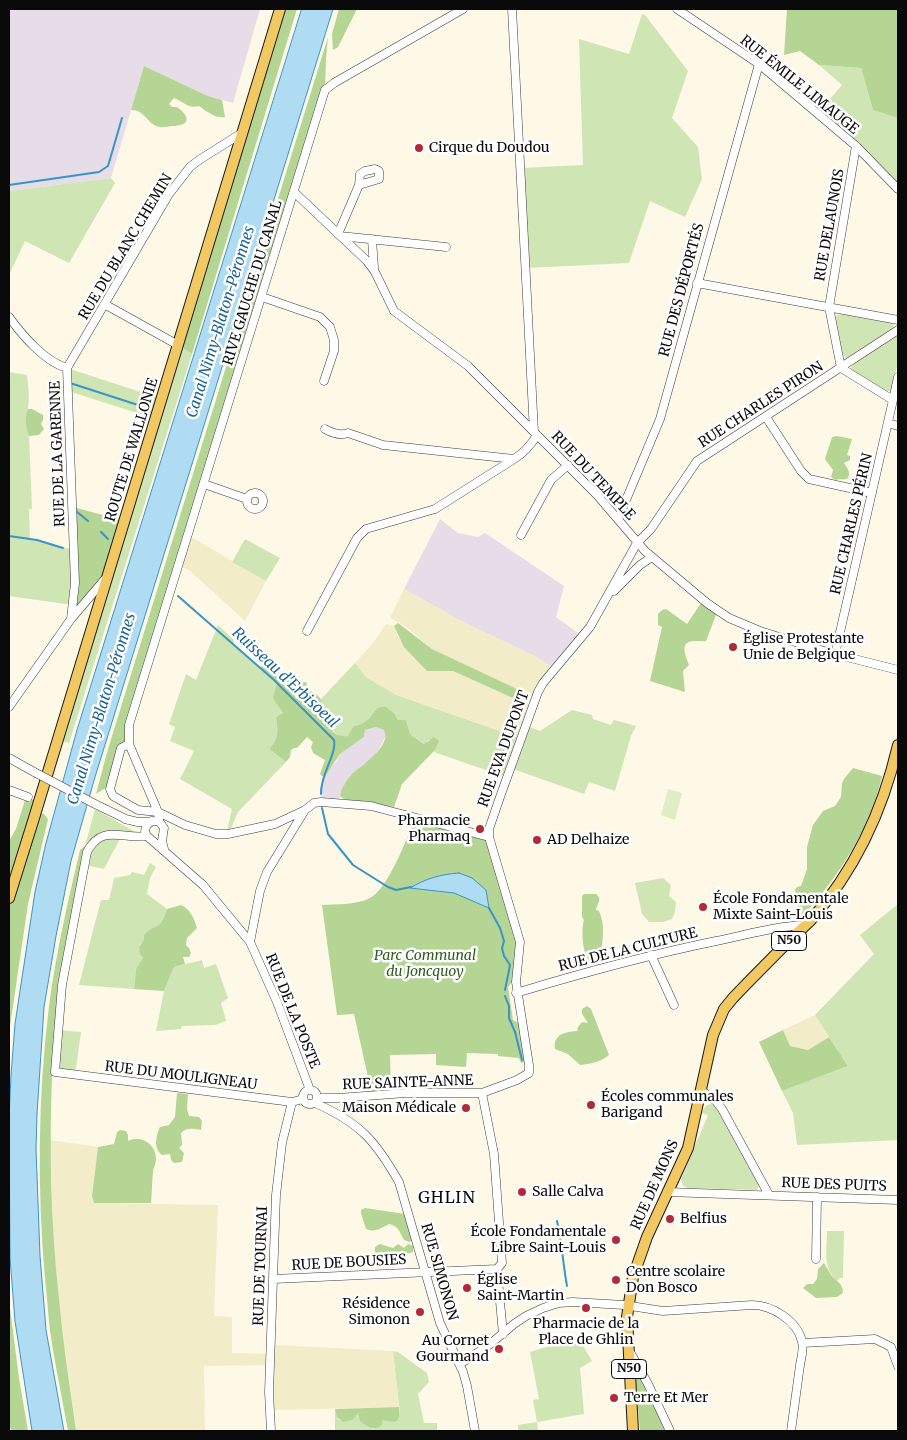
<!DOCTYPE html>
<meta charset="utf-8">
<style>
body{margin:0}
#map{position:relative;width:907px;height:1440px;overflow:hidden;background:#fef8e7;font-family:Merriweather,serif}
canvas{display:block}
.frame{position:absolute;inset:0;border:10px solid #090909;pointer-events:none}
</style>
<div id="map">
<canvas width="907" height="1440"></canvas>
<div class="frame"></div>
</div>
<script>
const ctx = document.querySelector('canvas').getContext('2d');
ctx.lineJoin = 'round';
function paint(path, color) { ctx.fillStyle = color; ctx.fill(path, 'evenodd'); }
function trace(path, color, width, dash) { ctx.strokeStyle = color; ctx.lineWidth = width; ctx.lineCap = dash ? 'butt' : 'round'; ctx.setLineDash(dash || []); ctx.stroke(path); }
function write(font, color, halo, rows, align = 'center') {
  ctx.font = font + ' Merriweather,serif'; ctx.lineWidth = 5; ctx.setLineDash([]); ctx.textBaseline = 'middle'; ctx.strokeStyle = halo; ctx.fillStyle = color; for (const [text, x, y, turn = 0] of rows) {
    ctx.save(); ctx.translate(x, y); ctx.rotate((+turn || 0) * Math.PI / 180); ctx.textAlign = isNaN(turn) ? turn : align; if (halo) ctx.strokeText(text, 0, 0); ctx.fillText(text, 0, 0); ctx.restore();
  }
}
const industrial = new Path2D(`
 M9,9H260L233,103L208,96L144,66L111,178L9,191Z
 M440,519L458,533L478,537L485,533L564,586L556,617L582,636L555,669L534,656L459,620L404,589Z
 M376,727L384,730L386,734L383,742L375,756L365,763L350,776L340,793L341,803L322,802V778L336,762L340,754L364,737L365,730Z`);
const farmland = new Path2D(`
 M188,535L266,581L245,621L189,570L179,566Z
 M404,589L459,620L534,656L555,669L535,698L432,649L405,626L390,618Z
 M386,624L394,626L398,637L427,671H453L532,706L521,738L396,695L366,677L355,663L373,643Z
 M815,1015L829,1037L808,1050L790,1046L783,1030Z
 M50,1140L98,1147L92,1196L94,1203L218,1205L214,1316L232,1317V1353L271,1354L270,1365L204,1366L205,1431H76L59,1302L54,1247Z
 M274,1345L393,1351L399,1407L273,1410Z`);
const green = new Path2D(`
 M642,14L645,15L688,71L672,118L698,147L702,179L685,217L650,201L629,263L526,268L521,168L583,165L579,39L629,54Z
 M819,65L861,68L873,110L898,118V189L818,113L842,85Z
 M111,178L115,183L69,263L25,241L9,275V191Z
 M842,314L891,322L894,327L893,329L849,358H846L842,354L835,319L837,315Z
 M896,335H898V362L892,388L890,391H883L852,372L851,368L856,362Z
 M178,345L192,354L69,743L58,740L156,419L68,391L67,368L162,399Z
 M9,372L27,375C28,386 30,398 28,408C27,419 24,424 29,436L32,509H29L30,539L74,550L73,605L9,596Z
 M245,539L280,558L266,581L232,562Z
 M218,625L234,640V644L277,683C273,696 275,702 283,713L276,717C278,731 279,739 269,749L286,762L238,812L230,831H227L232,809L180,779L194,751L170,741L175,727L169,724L186,674L196,680Z
 M355,663L366,677L396,695L520,738L525,725L540,731L572,710L592,715L593,719L611,725L614,720L636,726L631,736L615,791L589,782L584,794L510,768L506,777L434,752L438,740H428L425,744L410,734L406,720H398L395,714L385,706L377,708C370,717 359,732 349,736C331,743 323,709 321,699Z
 M95,809L137,833L122,835L104,869L85,865L87,852L85,846Z
 M150,863L156,867L150,878L147,894L167,909L163,922L139,946L143,958L136,969L134,989L79,985L101,900H109L114,878L130,875L132,872L144,875Z
 M663,878L671,885L669,896L676,902L675,912L672,919L663,922H649L642,914L635,883Z
 M898,904V1140L797,1145L793,1113L782,1091L848,1066L815,1015L874,954L860,935Z
 M202,960L204,968L216,964L228,998L221,1003L226,1021L215,1025L182,1026L181,1029L156,1031L164,991L174,967Z
 M58,1030L81,1032L75,1075L55,1072Z
 M711,1104L715,1105L719,1110L759,1185L757,1190L687,1188L683,1186L681,1179L708,1115L702,1113C704,1108 706,1105 711,1104Z
 M827,1231H844L843,1278H839L838,1281C822,1269 827,1249 827,1231Z
 M578,1337L592,1361L580,1368L584,1414L537,1422L538,1431H518V1425L537,1422L533,1400L539,1399L530,1352Z
 M393,1351L398,1352L427,1373L429,1382L418,1394L424,1423H437V1431H335V1409L339,1420L358,1412L364,1424L374,1429L382,1420L400,1414Z`);
const forest = new Path2D(`
 M285,9H297L192,354L178,345L250,123Z
 M339,9H357L338,47L333,50L332,34Z
 M787,9H898V118L873,110L861,68L819,65L800,51L784,55Z
 M328,37L326,59L325,90L128,738L123,746L110,785L96,794L108,749Z
 M144,66L208,96L222,100L225,117C216,119 206,111 199,106C188,109 184,102 174,98L169,104L172,107H177C191,117 190,126 172,126C168,126 164,128 160,127C147,125 145,109 131,110Z
 M28,409H32L43,415V420L41,424L44,429L39,435L29,436C25,427 25,417 28,409Z
 M837,436L852,439L847,455L850,456V460L844,463C847,468 851,472 848,478C843,481 840,478 835,480L831,477L833,470L825,459L832,437Z
 M73,507L125,521L108,575L72,617Z
 M703,600L718,610L706,641C701,642 694,640 689,642C680,645 687,659 689,665L683,671L685,692L650,681L662,627L658,625V614L662,610L666,609L687,624Z
 M398,623L432,649L519,690L521,693L520,696L513,698L453,671H427L404,647L394,626Z
 M270,663L295,683L306,682L309,691C313,692 316,693 319,697C328,707 323,739 348,736L354,726C366,725 370,717 377,708L385,706L395,714L398,720H406L410,734L424,744L434,737L439,741L435,750L402,784L394,807L344,799L340,796C341,789 346,781 351,775C361,765 392,747 384,730L376,727L365,730L364,737L340,754L324,778L320,774L325,760L313,753L311,747L313,742L307,737L297,748H294L291,750L290,757L286,762L269,749C279,739 278,731 276,717L283,713L273,698L277,683L260,667Z
 M853,768L882,776C870,829 841,872 806,913L802,916L779,921L777,916L799,912L795,890L797,887L801,886L807,869V847L813,825L823,811L835,806L841,797L842,783L844,779Z
 M27,798L34,800V806L9,877V841L16,829L25,800Z
 M40,813L44,814L48,819L28,904L9,1033V898Z
 M416,817L489,837L518,932L516,977L508,987L513,1020L522,1025L528,1061L521,1063L519,1058L498,1056V1054L467,1053L466,1067L436,1065V1054L390,1055L391,1094L372,1095L354,1014L337,1015L322,905C337,904 354,905 368,899C388,891 407,837 416,817Z
 M85,846L87,852L62,985L55,1072L52,1076C49,1151 51,1225 59,1299C63,1343 70,1387 76,1431H68C62,1398 55,1364 50,1331C48,1313 47,1295 45,1278C37,1187 38,1096 49,1006C56,953 68,901 80,850Z
 M584,894H596C603,900 597,903 596,910L599,911C605,923 603,939 601,951L593,952L594,960L591,962C582,957 581,928 584,920L582,917V896Z
 M181,905C191,910 194,918 197,928L187,938L186,945L189,948L191,953L189,957H183L185,964L174,967L164,991L134,989L136,969L143,958L140,954L139,947L144,940V935C157,921 160,933 167,909Z
 M587,1006L591,1009L609,1055C600,1062 591,1064 580,1065L568,1054L555,1049C553,1034 565,1032 577,1031L578,1027L582,1022L588,1023L582,1014V1009Z
 M783,1030L790,1046L808,1050L829,1037L848,1066L782,1091L759,1042Z
 M177,1093L188,1094L187,1109L189,1116L199,1117L202,1121L201,1130C193,1129 187,1127 181,1133L182,1145L179,1148L184,1153L182,1162L174,1163L171,1160L170,1154L162,1155C153,1148 156,1136 160,1127L169,1125L175,1117Z
 M120,1130L126,1131L128,1135V1141C141,1135 156,1144 156,1159C156,1163 154,1167 153,1171C152,1181 152,1192 151,1203H94L92,1196L98,1147L114,1144L117,1132Z
 M365,1208L405,1214L412,1241L409,1242L404,1240C400,1233 399,1226 389,1224C381,1228 375,1233 366,1229L361,1213V1210Z
 M380,1244L393,1248L398,1244L404,1248L408,1244L413,1246V1252C407,1255 381,1257 375,1255V1247Z
 M824,1263C826,1267 829,1271 831,1275C837,1282 843,1283 843,1293L837,1297L816,1298L803,1288L807,1284H813L817,1279L818,1269Z
 M9,1300L19,1378L28,1431H11L9,1421Z
 M638,1373L663,1424L666,1431H640L635,1375Z
 M399,1407C400,1414 400,1418 395,1422L382,1420V1425C375,1432 367,1427 360,1421L358,1413L352,1420L343,1422L337,1417L335,1409Z`);
const pitch = new Path2D(`
 M668,789L682,793L675,820L661,815Z`);
const water = new Path2D(`
 M302,9H333L95,777L71,861L56,936L44,1007L37,1114L36,1149L40,1256L46,1330L64,1431H32L15,1321L10,1258L9,1119L11,1075L15,1024L35,892L46,843L77,730Z
 M459,873L472,878L486,890L489,908L454,893L410,888C425,879 441,874 459,873Z`);
const stream = new Path2D(`
 M9,185L99,172L108,166L122,118
 M70,383L138,405
 M76,509V511L88,521
 M101,532L108,539
 M9,536L37,540L63,548
 M178,596L274,680L334,740C337,754 320,775 321,794
 M322,808L328,834L353,865L388,887L396,890L411,887
 M489,908L500,928L504,941L502,948L504,956L510,965L505,990
 M505,996L509,1006V1018L515,1032L522,1060
 M557,1221C562,1243 563,1264 567,1286`);
const minor = new Path2D(`
 M512,9L534,432L597,495L645,551L707,603L729,618L760,631L827,652L898,670
 M677,9L759,64L856,146L898,189
 M856,146L829,307L841,368L893,400L898,377
 M294,192L367,261L375,272L394,311L468,366L534,432
 M338,234L359,185L360,174L365,171L375,169L379,171V179L359,185
 M340,236L446,247
 M372,239L374,268
 M697,283L898,320
 M262,297L320,317L330,327L334,340V351L324,381
 M106,305L178,345
 M9,317C22,335 45,362 67,368
 M67,368L169,194L190,167L199,160L242,133
 M67,368L75,583L71,619
 M766,417L801,471L809,479L872,493
 M888,423L898,426
 M325,429C332,433 340,436 348,433L383,445L514,459C524,453 531,445 537,435
 M204,484L247,499
 M247 501a8 8 0 1 1 16 0a8 8 0 1 1-16 0Z
 M618,519L660,419L759,64
 M521,535L551,480L568,465
 M614,591L640,565L652,557
 M307,631L357,538L366,529L435,509L514,459
 M835,654L893,400
 M9,707L71,619L105,579
 M129,744L121,748L110,789L113,796L138,810L158,812L185,825L216,834H228L275,824L305,810
 M9,758L36,773
 M9,790L28,797
 M95,804L128,820
 M125,819L138,822L159,821L164,828L162,841L164,849
 M152,821L146,826L145,832L147,836L203,885L250,942L277,1002L310,1090
 M159,821L158,812L129,744V725L325,90L334,83L463,9
 M147,836C123,840 102,823 87,852L62,985L55,1072L292,1102L303,1099
 M250,942L260,891L267,872L305,810L314,803L321,802L371,806L489,837
 M651,955L674,1005
 M516,993C582,973 648,955 716,941C746,935 775,926 806,925
 M303 1097a7 7 0 1 1 14 0a7 7 0 1 1-14 0Z
 M702,1091L716,1101L722,1109L769,1195
 M482,1093L494,1154L502,1263L497,1269
 M318,1098H338L406,1093H482L517,1080L529,1073V1065L516,982L520,942L489,837V829L500,797L538,692L543,683L590,627L637,543L651,529L697,461L898,330
 M315,1103C360,1123 375,1140 399,1182L440,1323L463,1372L467,1386L475,1431
 M667,1192L898,1200
 M816,1259L817,1197
 M497,1269L503,1334
 M273,1279L497,1269
 M803,1343L875,1339L891,1347L898,1366
 M630,1352L648,1384L670,1431
 M460,1364L489,1345L514,1324L526,1316L543,1308L559,1303L573,1302L624,1305L663,1311L752,1305C772,1305 798,1321 802,1342C804,1349 801,1359 800,1365C797,1387 794,1409 791,1431
 M271,1431L269,1392L276,1195L282,1143L292,1102`);
const major = new Path2D(`
 M9,898L34,818L280,9
 M633,1431L627,1317L633,1277L647,1237L688,1148L713,1035L724,1009L733,998C752,978 772,958 792,938C798,932 805,926 811,920C856,869 883,810 898,745`);
const minorBridge = new Path2D(`
 M36,773L95,804`);
const markers = [
 [419,148,5,"#b12a37"],
 [733,647,5,"#b12a37"],
 [480,829,5,"#b12a37"],
 [537,840,5,"#b12a37"],
 [703,907,5,"#b12a37"],
 [591,1105,5,"#b12a37"],
 [466,1108,5,"#b12a37"],
 [522,1192,5,"#b12a37"],
 [670,1219,5,"#b12a37"],
 [616,1240,5,"#b12a37"],
 [616,1280,5,"#b12a37"],
 [467,1288,5,"#b12a37"],
 [586,1308,5,"#b12a37"],
 [420,1312,5,"#b12a37"],
 [499,1349,5,"#b12a37"],
 [614,1398,5,"#b12a37"]
];
const shields = [
 [789,941,35],
 [629,1369,35]
];
const shieldNames = [
 ["N50",789,941],
 ["N50",629,1369]
];
const streetNames = [
 ["RUE ÉMILE LIMAUGE",799,85,39],
 ["RUE DELAUNOIS",830,225,-80],
 ["RUE DU BLANC CHEMIN",126,247,-59],
 ["RIVE GAUCHE DU CANAL",253,283,-73],
 ["RUE DES DÉPORTÉS",682,290,-75],
 ["RUE CHARLES PIRON",761,405,-33],
 ["ROUTE DE WALLONIE",132,450,-73],
 ["RUE DE LA GARENNE",58,454,-92],
 ["RUE DU TEMPLE",593,476,47],
 ["RUE CHARLES PÉRIN",852,524,-77],
 ["RUE EVA DUPONT",504,749,-70],
 ["RUE DE LA CULTURE",628,950,-14],
 ["RUE DE LA POSTE",292,1011,68],
 ["RUE DU MOULIGNEAU",181,1076,7],
 ["RUE SAINTE-ANNE",408,1083,-2],
 ["RUE DE MONS",655,1185,-66],
 ["RUE DES PUITS",834,1185,2],
 ["RUE DE BOUSIES",349,1263,-3],
 ["RUE DE TOURNAI",261,1266,-88],
 ["RUE SIMONON",439,1272,74]
];
const poiNames = [
 ["Cirque du Doudou",429,148],
 ["Église Protestante",743,639],
 ["Unie de Belgique",743,655],
 ["Pharmacie",470,821,"right"],
 ["Pharmaq",470,837,"right"],
 ["AD Delhaize",547,840],
 ["École Fondamentale",713,899],
 ["Mixte Saint-Louis",713,915],
 ["Écoles communales",601,1097],
 ["Barigand",601,1113],
 ["Maison Médicale",456,1108,"right"],
 ["Salle Calva",532,1192],
 ["Belfius",680,1219],
 ["École Fondamentale",606,1232,"right"],
 ["Libre Saint-Louis",606,1248,"right"],
 ["Centre scolaire",626,1272],
 ["Don Bosco",626,1288],
 ["Église",477,1280],
 ["Saint-Martin",477,1296],
 ["Résidence",410,1304,"right"],
 ["Simonon",410,1320,"right"],
 ["Pharmacie de la",586,1324,"center"],
 ["Place de Ghlin",586,1340,"center"],
 ["Au Cornet",489,1341,"right"],
 ["Gourmand",489,1357,"right"],
 ["Terre Et Mer",624,1398]
];
const parkNames = [
 ["Parc Communal",425,956],
 ["du Joncquoy",425,972]
];
const waterNames = [
 ["Canal Nimy-Blaton-Péronnes",221,322,-73],
 ["Ruisseau d'Erbisoeul",285,678,43],
 ["Canal Nimy-Blaton-Péronnes",102,709,-73]
];
const quarterNames = [
 ["GHLIN",447,1198]
];
paint(industrial, '#e7dde9');
paint(farmland, '#f2ecc9');
paint(green, '#d0e5b4');
paint(forest, '#b4d594');
paint(pitch, '#e1edc5');
paint(water, '#afdcf2');
trace(water, '#3995c6', 1);
trace(stream, '#3995c6', 2);
trace(minor, '#3c3c3c', 9);
trace(major, '#1a1a1a', 12);
trace(minor, '#fff', 8);
trace(major, '#f2c863', 10);
trace(minorBridge, '#3c3c3c', 9, []);
trace(minorBridge, '#fff', 8);
for (const [x, y, r, color] of markers) { const dot = new Path2D(); dot.arc(x, y, r, 0, 2 * Math.PI); ctx.fillStyle = color; ctx.fill(dot); trace(dot, '#fff', 2); }
for (const [x, y, w] of shields) { const box = new Path2D(); box.roundRect(x - w / 2, y - 9.5, w, 19, 4); ctx.fillStyle = '#fff'; ctx.fill(box); trace(box, '#090909', 1); }
write('bold 12px', '#090909', null, shieldNames);
write('14px', '#090909', '#fff', streetNames);
write('14px', '#090909', '#fff', poiNames, 'left');
write('italic 14px', '#2e5c1e', '#fff', parkNames);
write('italic 15px', '#1b6593', '#fff', waterNames);
ctx.letterSpacing = '1px';
write('16px', '#090909', '#fff', quarterNames);
ctx.letterSpacing = '0px';
</script>
